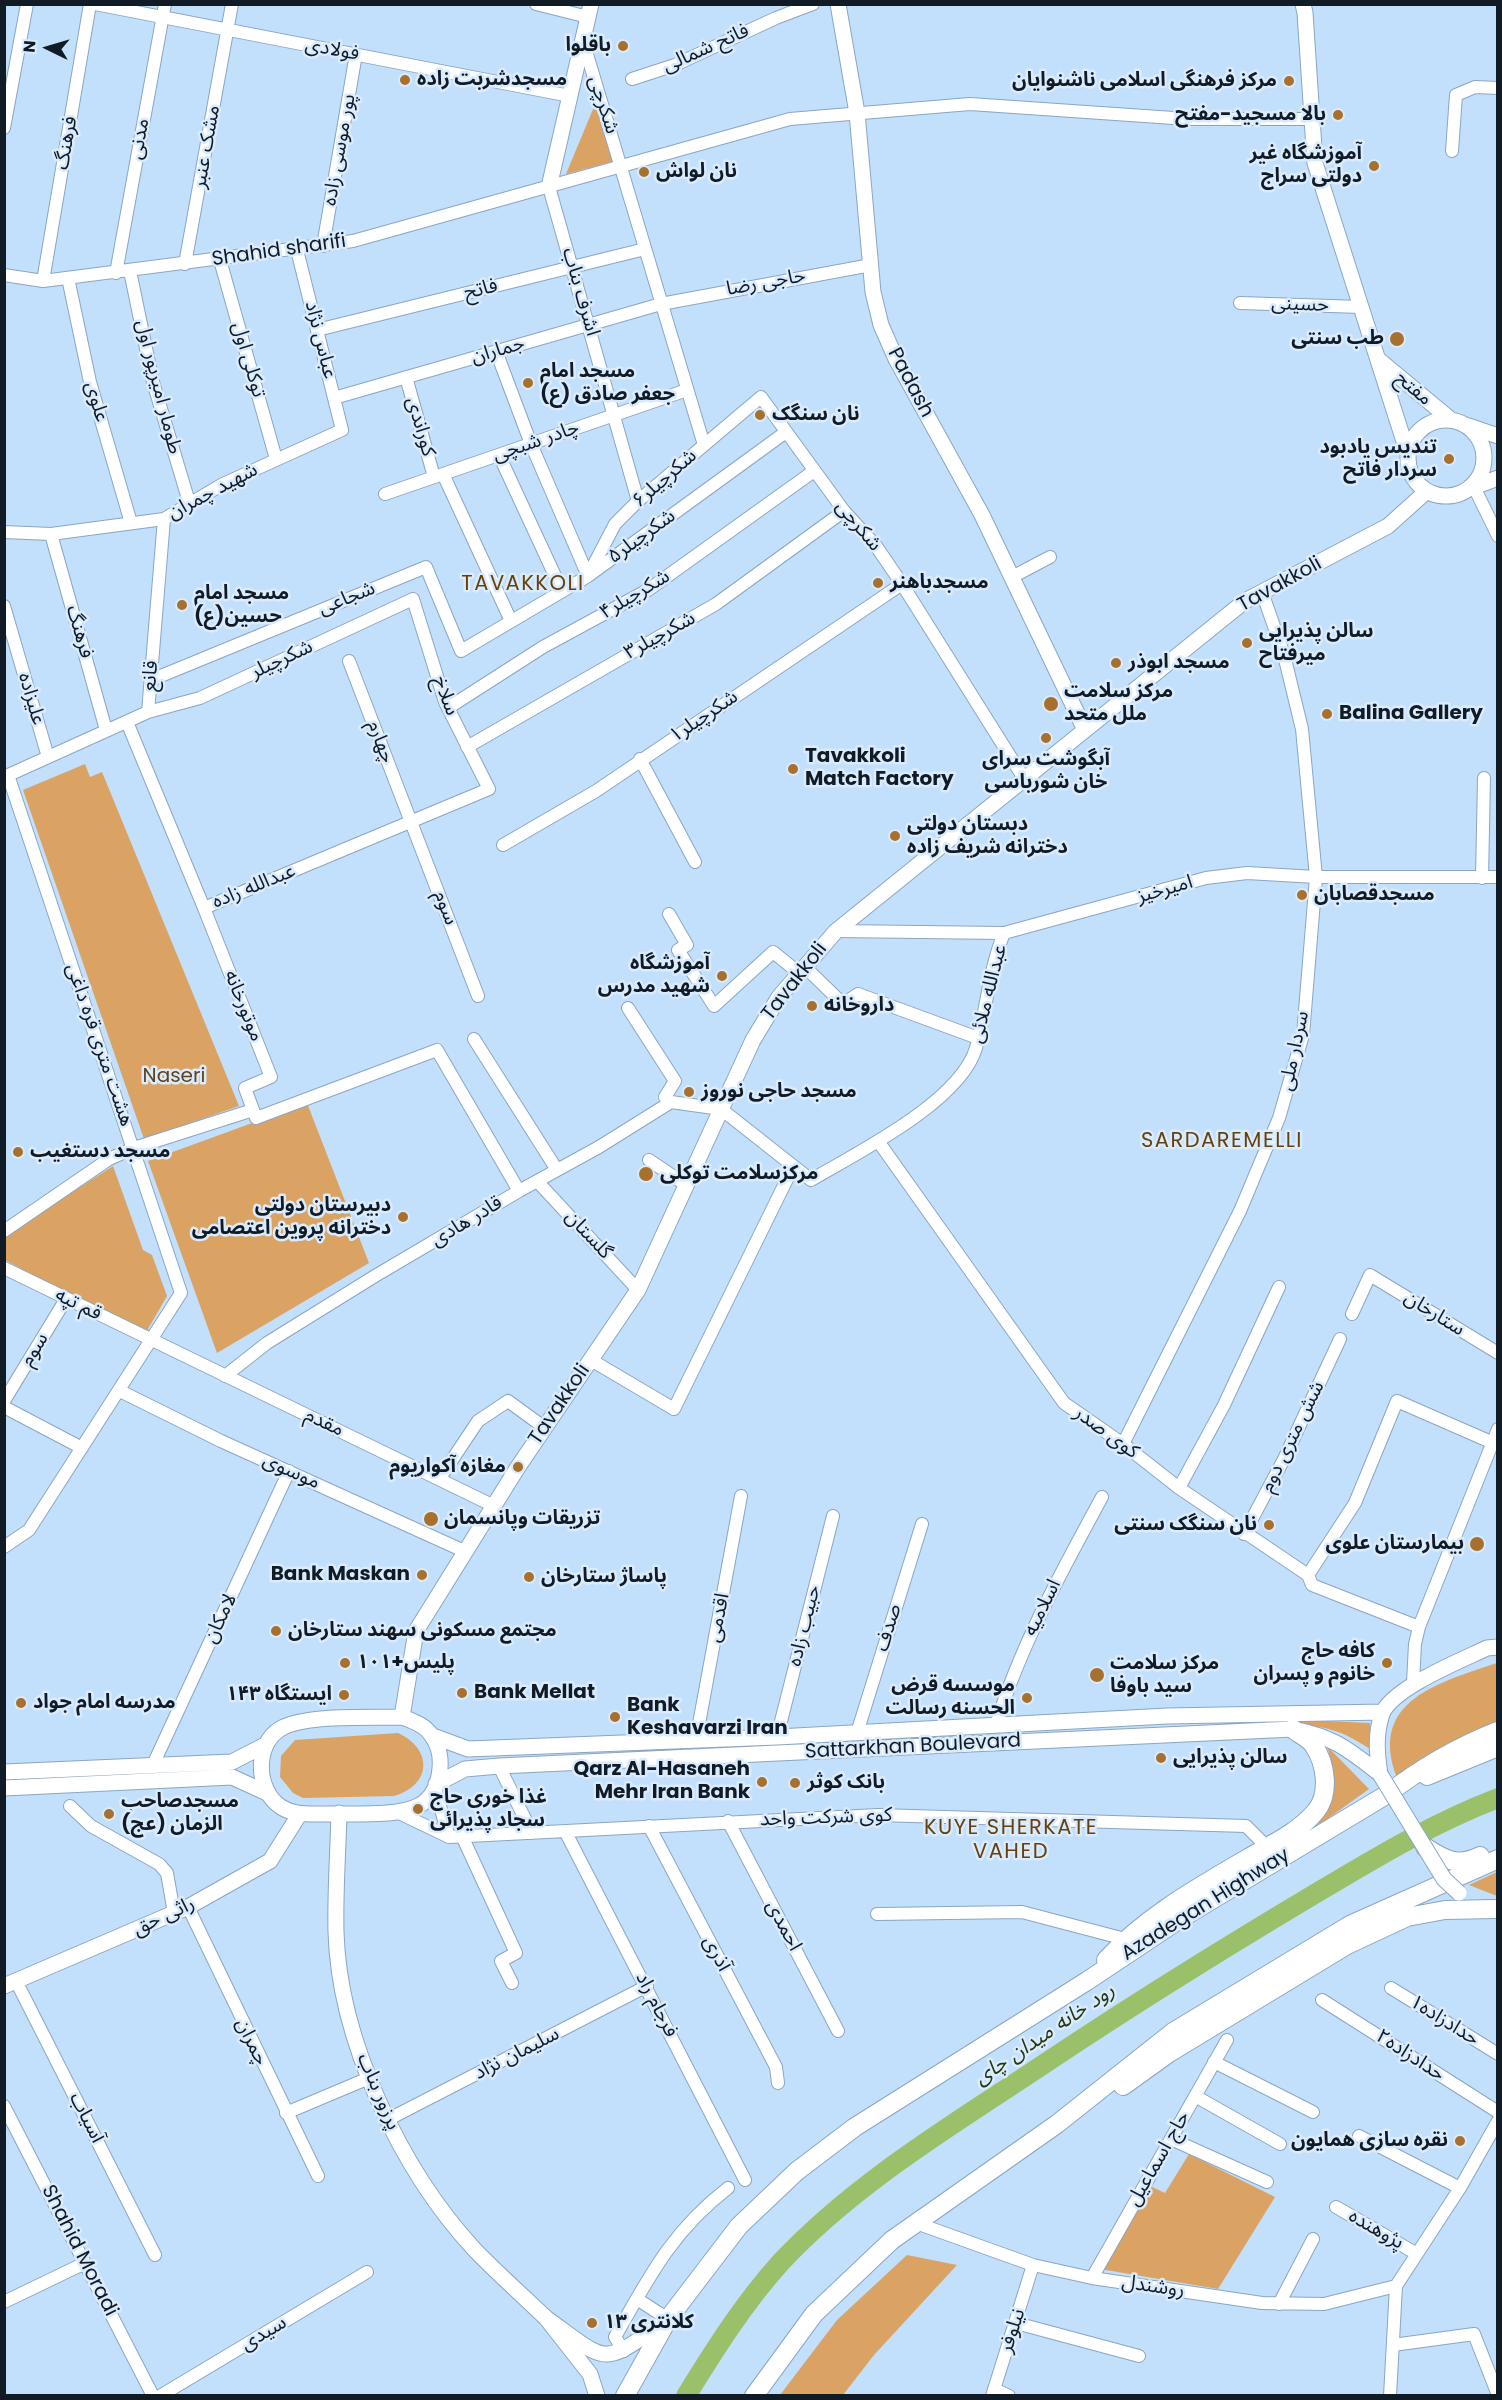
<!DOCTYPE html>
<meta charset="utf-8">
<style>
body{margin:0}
#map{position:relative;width:1502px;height:2400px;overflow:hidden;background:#c2dffc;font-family:Poppins,sans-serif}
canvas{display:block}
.frame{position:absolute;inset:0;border:6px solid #111b26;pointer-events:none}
.north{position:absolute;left:18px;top:18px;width:60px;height:60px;-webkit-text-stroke:4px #d9ebfc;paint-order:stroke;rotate:275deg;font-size:16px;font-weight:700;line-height:24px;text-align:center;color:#111b26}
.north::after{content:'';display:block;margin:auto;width:21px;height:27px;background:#111b26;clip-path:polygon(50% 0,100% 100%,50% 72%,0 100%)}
</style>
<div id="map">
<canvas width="1502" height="2400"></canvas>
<div class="frame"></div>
<div class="north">N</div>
</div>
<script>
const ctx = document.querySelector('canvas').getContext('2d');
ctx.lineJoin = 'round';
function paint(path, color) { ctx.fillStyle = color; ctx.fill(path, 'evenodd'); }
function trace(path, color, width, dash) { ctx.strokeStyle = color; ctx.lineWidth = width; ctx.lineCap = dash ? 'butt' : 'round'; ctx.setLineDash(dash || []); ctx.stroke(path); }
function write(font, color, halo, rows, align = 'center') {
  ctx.font = font + ' Poppins,"Noto Sans Arabic",sans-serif'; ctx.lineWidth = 5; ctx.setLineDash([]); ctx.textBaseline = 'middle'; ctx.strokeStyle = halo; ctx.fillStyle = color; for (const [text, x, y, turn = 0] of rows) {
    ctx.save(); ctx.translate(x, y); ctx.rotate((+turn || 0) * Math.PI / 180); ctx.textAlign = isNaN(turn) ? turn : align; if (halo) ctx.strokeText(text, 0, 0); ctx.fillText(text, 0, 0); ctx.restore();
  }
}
const green = new Path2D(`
 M596,102L614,161L566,174Z
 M85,764L90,777L102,772L239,1106L144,1139L23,790Z
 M307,1103L369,1263L217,1353L148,1161Z
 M113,1166L143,1250L152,1255L167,1296L148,1329L153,1341L5,1260V1235Z
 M1497,1663V1726L1397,1778C1367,1700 1441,1682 1497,1663Z
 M1282,1719L1370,1723V1749C1335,1726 1323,1727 1282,1723Z
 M398,1733C433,1749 432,1785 394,1796L303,1798L293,1793L280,1777L281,1756L295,1740Z
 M1327,1746L1369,1789L1316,1827C1336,1798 1337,1779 1327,1746Z
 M1497,1872V1896L1469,1885Z
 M1189,2154L1275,2197L1218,2289L1100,2269L1150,2186L1165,2193Z
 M907,2255L957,2265L874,2355L843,2395H780L837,2320Z`);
const river = new Path2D(`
 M686,2396C715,2349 744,2303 781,2262C857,2181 956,2123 1047,2062C1131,2006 1216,1953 1303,1901C1367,1863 1428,1825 1498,1798`);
const minor = new Path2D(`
 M95,4L570,96
 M536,4L588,17
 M583,41L704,445
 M632,79L675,65L776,18L813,4
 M4,128L27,4
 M1452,151L1456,95L1475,87L1498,88
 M549,187L638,501
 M323,246L356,54
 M220,260L276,459
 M185,264L232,4
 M130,271L153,382L189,502
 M116,273L165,4
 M4,275L43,281L353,241L790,119L970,104L1188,119H1311
 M68,278L90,382L131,523
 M43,281L90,4
 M1240,303L1361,307
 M317,330L645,249
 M496,351L531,444L588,576
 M406,377L434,477
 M334,398L661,304L871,265
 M499,455L562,591
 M443,474L511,621
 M1474,487L1498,536
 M385,494L687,390
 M4,532L51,534L164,519L223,484L342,430L297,250
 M51,534L106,730
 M590,572L615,524L638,501L761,397L844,511L876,546L902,584L1025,780
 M1012,577L1050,557
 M4,606L48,757
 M349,661L478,996
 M151,680L426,567L461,651L588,576L786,432
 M448,708L543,647L648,590L814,471
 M148,712L164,519
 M467,747L716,604L844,511
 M640,759L695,862
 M4,777L148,712L200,698L413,599L445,702L489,789L204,908L127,722
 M503,845L596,791L902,584
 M1482,878L1484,778
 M204,908L271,1077L245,1088L256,1118L437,1050L519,1191
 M669,914L687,945L678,950L714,1006L773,952L799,973
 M836,931L1004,933L1206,878L1247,873L1316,877H1498
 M805,967L843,1004L858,994L978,1038
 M628,1008L675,1081L665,1097L671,1102
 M474,1039L557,1170
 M878,1141L1064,1403L1123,1444L1179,1488L1308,1575L1312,1585L1419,1627
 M649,1160L686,1185
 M537,1181L638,1290
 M4,1231L109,1159L134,1148L253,1110
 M4,1268L494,1506
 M1352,1314L1370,1275L1498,1353
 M591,1360L674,1409L793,1167
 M225,1376L267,1343L375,1276L519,1191L599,1147L671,1102L721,1109L811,1180C857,1153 960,1102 976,1048C987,1008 988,973 1004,933
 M120,1391L221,1441L464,1551
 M4,1401L66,1299
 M4,1407L82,1448
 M1123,1444L1240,1211L1279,1118L1303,1035L1316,877L1302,729L1284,655L1262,592
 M440,1478L478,1421L508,1401L545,1428
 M1179,1488L1224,1405L1279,1287
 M1244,1534L1284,1459L1340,1339
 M4,1547L29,1530L181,1293L8,775
 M1308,1575L1355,1503L1397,1401L1491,1442
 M1413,1683L1415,1644L1419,1627L1498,1429
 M996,1725C1021,1644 1062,1571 1102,1497
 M857,1733L922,1524
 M777,1737L833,1516
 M696,1740L741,1496
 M499,1766L532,1833
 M152,1767L289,1471
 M70,1806L91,1826L159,1864L167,1873L174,1913
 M397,1812L449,1837L435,1789
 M728,1821L838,2031
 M649,1826L776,2067L778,2083
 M565,1831L745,2180
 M462,1836L516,1953L501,1961L512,1983
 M449,1837L878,1815L1246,1826L1267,1847
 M188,1907L318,2176
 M877,1914L1022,1912L1125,1939
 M16,1981L155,2255
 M1391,1988L1498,2054
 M1322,2000L1498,2112
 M1214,2062L1313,2112
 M1195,2096L1280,2144
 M4,2106L153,2396
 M286,2113L369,2078
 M387,2120L647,1986
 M1359,2136L1460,2188
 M1171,2139L1267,2182
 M1336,2207L1417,2254
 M916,2223L1033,2265L1092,2278L1262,2303L1324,2304L1396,2286
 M1092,2278L1227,2040
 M637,2299L668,2319
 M4,2302L85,2263
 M1279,2304L1313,2239
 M1016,2323L1139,2356
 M1393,2345L1474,2334L1498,2395
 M624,2351L615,2337C649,2277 672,2231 728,2188
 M994,2389L1009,2396
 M160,2396L367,2272
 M992,2396L1033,2265
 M1390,2396L1396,2286L1460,2188L1498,2121`);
const major = new Path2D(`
 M838,4L857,113L873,292L881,325L896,359L982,515L1085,730
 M1303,4L1305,13L1315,163L1408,454
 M549,187L591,4
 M1379,360L1450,419
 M1408 458a38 38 0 1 1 76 0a38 38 0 1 1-76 0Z
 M1469,426L1498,436
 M1471,488L1498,478
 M402,1717L416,1631L518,1467L638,1290L753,1040L779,997L836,931L1245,601L1388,526L1427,491
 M402,1717C413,1721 425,1725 432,1736C446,1755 442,1792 420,1805C398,1818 343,1813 316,1814C304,1814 292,1814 281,1807C256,1791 254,1745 280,1729C304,1714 371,1718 402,1717Z
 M433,1736L468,1749L777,1737L1167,1716L1383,1712
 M4,1772L232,1762L265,1745
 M1380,1774C1377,1754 1375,1735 1382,1714C1392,1688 1462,1660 1487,1648L1498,1647
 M436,1784L465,1769L499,1766L1293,1729C1334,1737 1348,1749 1380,1774
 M4,1788L232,1777L267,1793
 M339,1813C338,1853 335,1893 336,1932C339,2040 401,2170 474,2249C497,2273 522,2295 546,2318
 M4,1986L188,1907L270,1861L299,1815
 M597,2396L590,2374L546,2318C609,2363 600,2368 665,2321`);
const highway = new Path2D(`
 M1427,1776L1498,1747
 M1425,1847C1445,1860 1457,1867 1480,1856
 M1106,1960C1146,1916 1197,1888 1248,1858C1270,1845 1299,1832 1316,1811C1330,1794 1326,1764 1314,1746C1310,1739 1299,1734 1293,1729
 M1123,2086L1169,2053L1347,1945L1407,1917L1445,1910L1495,1909
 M625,2396L668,2319L739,2226L797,2171L855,2127L1087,1981L1180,1919L1386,1795C1421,1768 1457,1747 1498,1731
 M754,2396L814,2314L892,2240L1057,2124L1173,2032L1350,1925L1498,1859`);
const majorBridge = new Path2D(`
 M1380,1774L1444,1879L1459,1893`);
const markers = [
 [623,46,6,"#a7702c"],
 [405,80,6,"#a7702c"],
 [1289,81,6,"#a7702c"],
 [1338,115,6,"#a7702c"],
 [1374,166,6,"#a7702c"],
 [644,172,6,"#a7702c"],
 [1397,339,8,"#a7702c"],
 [528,383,6,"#a7702c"],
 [760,415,6,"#a7702c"],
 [1449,459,6,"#a7702c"],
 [878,583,6,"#a7702c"],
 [182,605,6,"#a7702c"],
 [1247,643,6,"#a7702c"],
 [1116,663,6,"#a7702c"],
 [1051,704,8,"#a7702c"],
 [1327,714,6,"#a7702c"],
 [1046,738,6,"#a7702c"],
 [793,769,6,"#a7702c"],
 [895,836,6,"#a7702c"],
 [1302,895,6,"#a7702c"],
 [722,976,6,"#a7702c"],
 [812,1006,6,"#a7702c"],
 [689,1092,6,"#a7702c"],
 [18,1152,6,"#a7702c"],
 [646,1174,8,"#a7702c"],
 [403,1217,6,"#a7702c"],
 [518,1467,6,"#a7702c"],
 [431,1519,8,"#a7702c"],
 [1269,1525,6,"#a7702c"],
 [1477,1544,8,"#a7702c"],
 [422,1575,6,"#a7702c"],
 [529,1577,6,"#a7702c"],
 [276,1631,6,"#a7702c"],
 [345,1663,6,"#a7702c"],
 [1387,1663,6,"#a7702c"],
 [1097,1675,8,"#a7702c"],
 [462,1693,6,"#a7702c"],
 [344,1695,6,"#a7702c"],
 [1027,1698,6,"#a7702c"],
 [21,1703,6,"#a7702c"],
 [615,1717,6,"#a7702c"],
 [1161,1758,6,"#a7702c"],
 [762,1782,6,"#a7702c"],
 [795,1783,6,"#a7702c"],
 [418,1809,6,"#a7702c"],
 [109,1814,6,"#a7702c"],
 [1460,2141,6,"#a7702c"],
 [592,2323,6,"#a7702c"]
];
const poiNames = [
 ["باقلوا",611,46,"right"],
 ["مسجدشربت زاده",417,80],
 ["مرکز فرهنگی اسلامی ناشنوایان",1277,81,"right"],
 ["بالا مسجید-مفتح",1326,115,"right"],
 ["آموزشگاه غیر",1362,154,"right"],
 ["دولتی سراج",1362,177,"right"],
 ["نان لواش",656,172],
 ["طب سنتی",1384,339,"right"],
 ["مسجد امام",540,372],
 ["جعفر صادق (ع)",540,395],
 ["نان سنگک",772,415],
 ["تندیس یادبود",1437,448,"right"],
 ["سردار فاتح",1437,471,"right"],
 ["مسجدباهنر",890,583],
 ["مسجد امام",194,594],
 ["حسین(ع)",194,617],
 ["سالن پذیرایی",1259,632],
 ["میرفتاح",1259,655],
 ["مسجد ابوذر",1128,663],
 ["مرکز سلامت",1064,692],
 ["ملل متحد",1064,715],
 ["Balina Gallery",1339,714],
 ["Tavakkoli",805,757],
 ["Match Factory",805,780],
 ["آبگوشت سرای",1046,760,"center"],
 ["خان شورباسی",1046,783,"center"],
 ["دبستان دولتی",907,825],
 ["دخترانه شریف زاده",907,848],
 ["مسجدقصابان",1314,895],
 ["آموزشگاه",710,964,"right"],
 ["شهید مدرس",710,987,"right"],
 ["داروخانه",824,1006],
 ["مسجد حاجی نوروز",701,1092],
 ["مسجد دستغیب",30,1152],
 ["مرکزسلامت توکلی",660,1174],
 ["دبیرستان دولتی",391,1206,"right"],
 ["دخترانه پروین اعتصامی",391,1229,"right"],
 ["مغازه آکواریوم",506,1467,"right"],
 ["تزریقات وپانسمان",444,1519],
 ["نان سنگک سنتی",1257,1525,"right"],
 ["بیمارستان علوی",1464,1544,"right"],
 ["Bank Maskan",410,1575,"right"],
 ["پاساژ ستارخان",541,1577],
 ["مجتمع مسکونی سهند ستارخان",288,1631],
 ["کافه حاج‌",1375,1652,"right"],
 ["خانوم‌ و پسران",1375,1675,"right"],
 ["پلیس+۱۰۱",357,1663],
 ["مرکز سلامت",1110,1664],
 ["سید باوفا",1110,1687],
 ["موسسه قرض",1015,1686,"right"],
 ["الحسنه رسالت",1015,1709,"right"],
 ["Bank Mellat",474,1693],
 ["ایستگاه ۱۴۳",332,1695,"right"],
 ["مدرسه امام جواد",33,1703],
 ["Bank",627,1706],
 ["Keshavarzi Iran",627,1729],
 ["سالن پذیرایی",1173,1758],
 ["Qarz Al-Hasaneh",750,1770,"right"],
 ["Mehr Iran Bank",750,1793,"right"],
 ["بانک کوثر",807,1783],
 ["غذا خوری حاج",430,1798],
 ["سجاد پذیرائی",430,1821],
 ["مسجدصاحب",121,1802],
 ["الزمان (عج)",121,1825],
 ["نقره سازی همایون",1448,2141,"right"],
 ["کلانتری ۱۳",604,2323]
];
const streetNames = [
 ["فاتح شمالی",706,49,-24],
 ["فولادی",332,50,10],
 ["شکرچی",603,105,72],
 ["مدنی",140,139,-80],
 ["فرهنگ",67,143,-80],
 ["مشک عنبر",207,147,-80],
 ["پور موسی زاده",340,150,-80],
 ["Shahid sharifi",279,251,-8],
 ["حاجی رضا",766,283,-10],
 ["فاتح",481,290,-14],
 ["اشرف بناب",580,292,74],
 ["حسینی",1300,305,2],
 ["عباس نژاد",320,340,76],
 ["جماران",498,351,-16],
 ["توکلی اول",248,360,74],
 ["Padash",910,383,62],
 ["طومار امیرپور اول",158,387,76],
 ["مفتح",1413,389,40],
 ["علوی",96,402,74],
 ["کوراندی",420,427,74],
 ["چادر شبچی",536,442,-19],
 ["شکرچیلر۶",665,479,-41],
 ["شهید چمران",213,492,-28],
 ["شکرچی",858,526,50],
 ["شکرچیلر۵",642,537,-36],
 ["Tavakkoli",1280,585,-29],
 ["شکرچیلر۴",635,595,-31],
 ["شجاعی",347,599,-22],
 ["فرهنگ",79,632,74],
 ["شکرچیلر۳",660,636,-29],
 ["شکرچیلر",282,660,-25],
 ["قانع",151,676,-85],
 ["سلاخ",445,696,69],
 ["علیزاده",31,699,74],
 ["شکرچیلر۱",704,717,-34],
 ["چهارم",380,742,69],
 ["عبدالله زاده",254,887,-22],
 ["امیرخیز",1165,890,-16],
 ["سوم",445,908,69],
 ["Tavakkoli",795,982,-52],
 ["عبدالله ملائی",989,994,-76],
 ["موتورخانه",243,1006,68],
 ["هشت متری قره داغی",99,1045,71],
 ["سردار ملی",1295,1051,-78],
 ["قادر هادی",467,1222,-31],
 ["گلستان",588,1235,47],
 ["قم تپه",78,1305,26],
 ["ستارخان",1434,1314,32],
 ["سوم",35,1350,-59],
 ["Tavakkoli",560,1405,-56],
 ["مقدم",324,1423,25],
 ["کوی صدر",1106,1433,36],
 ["شش متری دوم",1293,1437,-64],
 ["موسوی",291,1472,24],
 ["اسلامیه",1043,1608,-64],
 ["اقدمی",719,1618,-79],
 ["لامکان",221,1619,-65],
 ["حبیب زاده",805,1626,-76],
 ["صدف",889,1628,-73],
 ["Sattarkhan Boulevard",913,1747,-3],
 ["کوی شرکت واحد",826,1818,-2],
 ["Azadegan Highway",1206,1905,-32],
 ["راثی حق",164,1917,-25],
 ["احمدی",783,1926,62],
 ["آذری",716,1954,62],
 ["فرجام راد",656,2005,63],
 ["حدادزاده۱",1444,2021,32],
 ["چمران",251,2042,64],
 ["سلیمان نژاد",517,2054,-27],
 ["حدادزاده۲",1410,2056,33],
 ["پرزور بناب",378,2092,67],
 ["آسیاب",86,2118,63],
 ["حاج اسماعیل",1159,2159,-60],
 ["پژوهنده",1376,2230,30],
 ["Shahid Moradi",79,2251,63],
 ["روشندل",1153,2287,8],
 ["نیلوفر",1013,2331,-72],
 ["سیدی",264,2334,-31]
];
const parkNames = [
 ["Naseri",174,1077]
];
const neighbourhoodNames = [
 ["TAVAKKOLI",523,585],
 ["SARDAREMELLI",1222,1142],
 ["KUYE SHERKATE",1011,1829],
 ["VAHED",1011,1853]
];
const waterNames = [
 ["رود خانه میدان چای",1045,2035,-34]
];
paint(green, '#dba363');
trace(river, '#9ac169', 20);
trace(minor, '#8ba6c2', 14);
trace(major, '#8ba6c2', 17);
trace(highway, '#8ba6c2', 20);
trace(minor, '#fff', 12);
trace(major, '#fff', 15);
trace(highway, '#fff', 18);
trace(majorBridge, '#8ba6c2', 17, []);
trace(majorBridge, '#fff', 15);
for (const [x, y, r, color] of markers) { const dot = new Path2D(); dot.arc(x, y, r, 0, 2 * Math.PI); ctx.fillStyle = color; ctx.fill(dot); trace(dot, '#d9ebfc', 2); }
write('bold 20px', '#111b26', '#d9ebfc', poiNames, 'left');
write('20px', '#111b26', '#d9ebfc', streetNames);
write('20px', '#5e4221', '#d9ebfc', parkNames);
ctx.letterSpacing = '1.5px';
write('21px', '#664110', '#d9ebfc', neighbourhoodNames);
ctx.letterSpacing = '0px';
write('italic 21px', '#263611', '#d9ebfc', waterNames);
</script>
